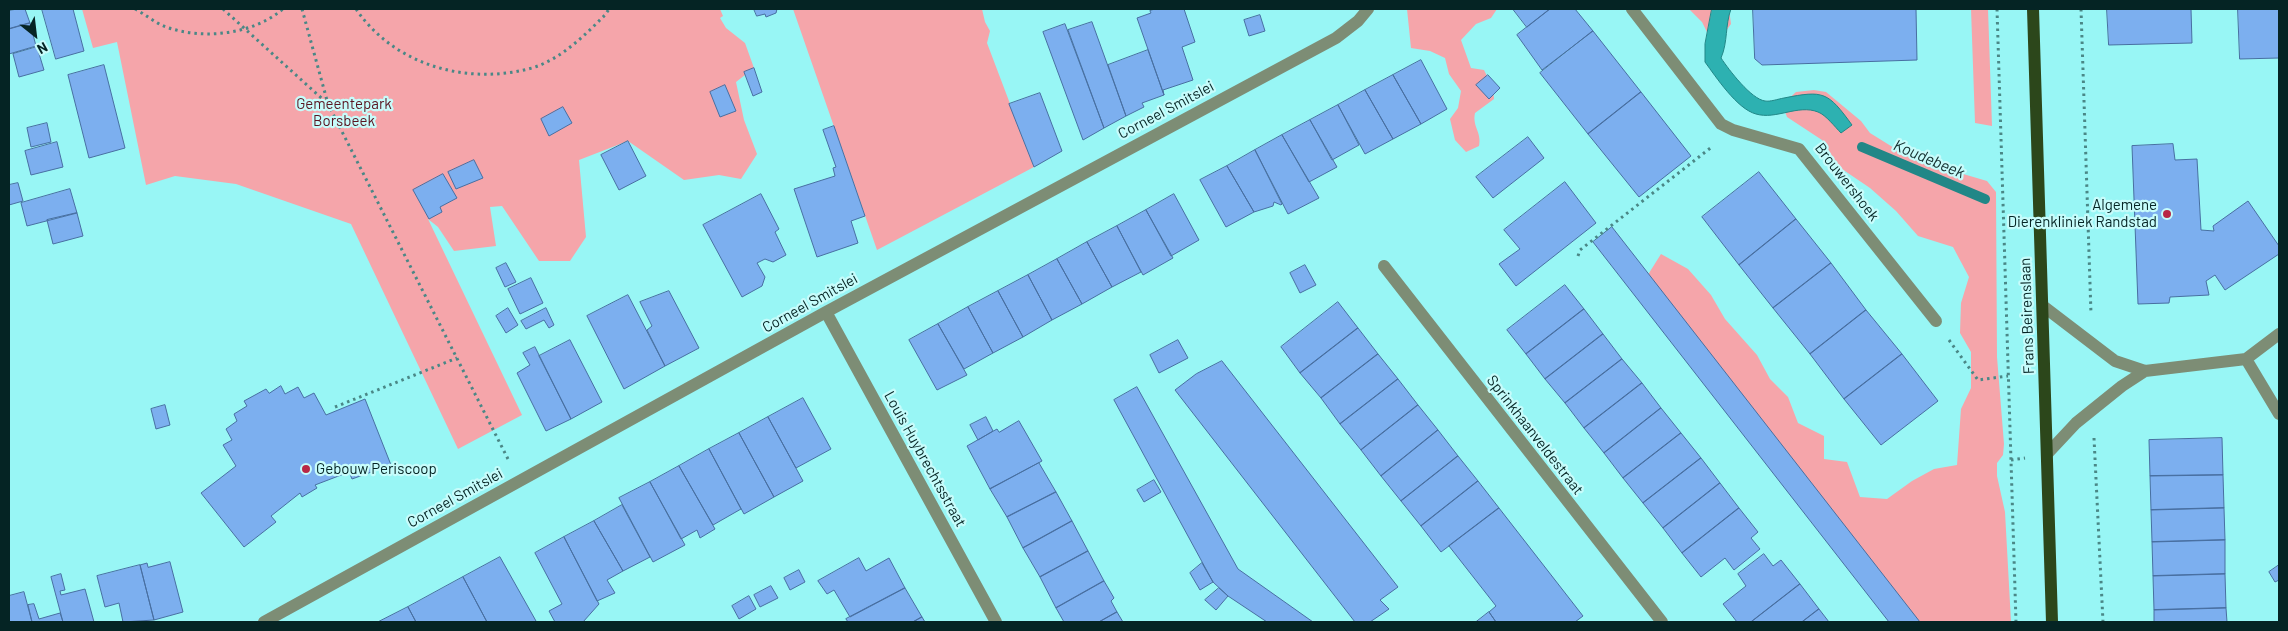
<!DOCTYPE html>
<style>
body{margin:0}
#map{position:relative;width:2288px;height:631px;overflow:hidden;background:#98f6f5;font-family:Barlow,sans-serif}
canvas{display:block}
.frame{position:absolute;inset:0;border:10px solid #052424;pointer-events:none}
.north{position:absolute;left:10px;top:10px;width:50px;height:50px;-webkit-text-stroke:4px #c7fcfb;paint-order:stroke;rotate:151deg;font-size:14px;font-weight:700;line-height:20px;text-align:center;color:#052424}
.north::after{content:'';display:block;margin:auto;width:18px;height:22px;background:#052424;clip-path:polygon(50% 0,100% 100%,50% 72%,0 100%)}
</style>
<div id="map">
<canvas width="2288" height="631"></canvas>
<div class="frame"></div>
<div class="north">N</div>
</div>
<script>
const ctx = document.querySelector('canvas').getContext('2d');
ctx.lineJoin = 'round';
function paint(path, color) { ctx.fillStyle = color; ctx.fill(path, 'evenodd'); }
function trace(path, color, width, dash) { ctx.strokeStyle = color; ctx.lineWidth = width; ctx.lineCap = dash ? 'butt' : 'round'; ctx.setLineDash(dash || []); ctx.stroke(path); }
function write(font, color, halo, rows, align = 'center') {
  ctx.font = font + ' Barlow,sans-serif'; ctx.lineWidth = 4.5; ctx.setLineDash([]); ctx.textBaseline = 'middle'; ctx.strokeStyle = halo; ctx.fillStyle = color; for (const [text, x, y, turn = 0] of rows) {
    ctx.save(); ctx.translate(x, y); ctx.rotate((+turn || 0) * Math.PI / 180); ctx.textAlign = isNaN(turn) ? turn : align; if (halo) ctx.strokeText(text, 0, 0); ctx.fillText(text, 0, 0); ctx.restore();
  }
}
const green = new Path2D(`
 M82,9H720L723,16L720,18L726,28L745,43L754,68L736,82L744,120L757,154L741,179L719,175L684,180L628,141L579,160L586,237L570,261H539L502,206L490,207L496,246L454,251L438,227L428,219L522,415L458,449L351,224L236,184L175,176L146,185L117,42L93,48Z
 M793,9H982L985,22L990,31L987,43L1034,167L877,250Z
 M1407,9H1497L1491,18L1476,24L1461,40L1471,68L1484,70L1493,88L1494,99L1475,113C1472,127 1482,132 1479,146L1466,152L1455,140L1450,119L1458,108L1461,91L1449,74L1445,58L1430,51L1411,48Z
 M1689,9H1729L1731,24L1723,35L1709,36L1702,22Z
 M1971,9H1988L1992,126L1975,123Z
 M1814,90L1826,92L1861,121L1870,133L1899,151L1953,171L1987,181L1996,192L1997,357L2004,444L2003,455L1997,463V476L2005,512L2011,622H1908L1644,281L1661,254L1688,269L1711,295L1725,319L1757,355L1770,379L1788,397L1798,423L1824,436V459L1847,462L1860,497L1887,499L1912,481L1934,469L1957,465L1961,409L1971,388V352L1960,333L1961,303L1969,277L1953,247L1918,236L1896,211L1870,188L1839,167L1822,140L1787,117L1784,109L1785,102L1796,92Z`);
const water = new Path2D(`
 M1712,9H1731C1725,25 1728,42 1721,58C1729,70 1751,99 1765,101C1770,102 1778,99 1784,98C1824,90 1828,92 1852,125L1841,133C1835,127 1826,115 1818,112C1798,104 1776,120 1756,114C1737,109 1716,77 1705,62V44Z`);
const stream = new Path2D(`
 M1862,147L1985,199`);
const building = new Path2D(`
 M17,9H25L30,23L9,29V11Z
 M42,9H73L84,51L56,59Z
 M754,9H777L776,13L766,17L765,14L757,16Z
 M1155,9H1184L1195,42L1182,47L1193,80L1163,90L1164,95L1137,18L1151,13L1150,11Z
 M1513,9H1550L1527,27Z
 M1550,9H1575L1593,31L1542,70L1517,35Z
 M1753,9H1916L1917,60L1762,65L1755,59Z
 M2107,9H2191L2192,43L2109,45Z
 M2238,9H2279V58L2240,59Z
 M1260,15L1265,31L1249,36L1244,20Z
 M1092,22L1126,116L1104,128L1068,30Z
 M30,23L36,46L9,54V29Z
 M1065,24L1104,128L1083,140L1043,32Z
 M1593,31L1641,92L1588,134L1540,73Z
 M37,47L44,70L19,77L13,54Z
 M1148,50L1164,95L1142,103L1144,107L1126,116L1108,65Z
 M1421,60L1447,109L1421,124L1393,75Z
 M104,65L125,148L89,158L68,75Z
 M754,68L762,92L753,96L744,72Z
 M1393,75L1421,124L1393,139L1365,90Z
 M1488,75L1500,88L1489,99L1476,85Z
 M725,85L736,111L720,117L710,92Z
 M1365,90L1393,139L1365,154L1338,105Z
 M1641,92L1691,156L1639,197L1588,134Z
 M1040,93L1062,151L1034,167L1009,104Z
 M1338,105L1359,145L1332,160L1310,120Z
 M563,107L572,123L549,136L541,119Z
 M1310,120L1337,167L1309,182L1282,135Z
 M47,123L51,142L31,147L27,128Z
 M834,126L865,216L851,221L858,243L817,257L794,189L835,176L833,168L836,167L823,130Z
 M1282,135L1319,198L1288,214L1255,150Z
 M1528,137L1544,158L1493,198L1476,177Z
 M628,141L646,176L619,190L601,155Z
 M57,142L63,167L31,175L25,151Z
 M2173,144L2175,160L2197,159L2201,230L2214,231L2213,226L2248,201L2279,246V254L2225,290L2215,275L2206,281L2209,295L2170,297L2169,303L2138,304L2132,146Z
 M1255,150L1282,204L1281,205L1274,202L1273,206L1254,212L1227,166Z
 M474,160L483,178L456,189L448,172Z
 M1227,166L1254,212L1226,227L1200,180Z
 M1759,172L1796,219L1739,265L1702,217Z
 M443,174L457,198L440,207L442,212L429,219L413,190Z
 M1565,182L1596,223L1516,286L1499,264L1520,249L1504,230Z
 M18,183L23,201L9,205V185Z
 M70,189L77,213L27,226L21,203Z
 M761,194L779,229L775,232L786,255L773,262L765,259L757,263L765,277L762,286L742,297L703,225Z
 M1174,194L1199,240L1171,256L1146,210Z
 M1146,210L1173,258L1143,275L1117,226Z
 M77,213L83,236L53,244L47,220Z
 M1796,219L1831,263L1773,308L1739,265Z
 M1117,226L1141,272L1112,287L1087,242Z
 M1612,227L1920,622H1889L1593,242Z
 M1087,242L1112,287L1082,304L1057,259Z
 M1057,259L1082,304L1052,320L1028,275Z
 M506,263L516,282L505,287L496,268Z
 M1831,263L1866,310L1810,354L1773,308Z
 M1305,265L1316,285L1300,293L1290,273Z
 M1028,275L1052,320L1023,337L998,291Z
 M531,278L543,303L520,314L508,289Z
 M1565,285L1584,309L1526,354L1507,330Z
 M669,291L699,348L665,366L647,330L652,326L640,302Z
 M998,291L1023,337L993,353L968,307Z
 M628,295L665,366L624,389L587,316Z
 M1338,302L1358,328L1300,373L1281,347Z
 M968,307L993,353L964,369L938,324Z
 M508,308L518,325L506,333L496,316Z
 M546,308L554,325L549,328L544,320L526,329L521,321Z
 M1584,309L1603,334L1545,379L1526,354Z
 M1866,310L1902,354L1844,399L1810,354Z
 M938,324L967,375L937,390L909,340Z
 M1358,328L1378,354L1321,398L1300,373Z
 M1603,334L1622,359L1565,403L1545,379Z
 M570,340L602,402L571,419L539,356Z
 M1178,340L1188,358L1159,373L1150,355Z
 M535,347L571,419L546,431L517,373L530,365L523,353Z
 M1378,354L1398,379L1340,424L1321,398Z
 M1902,354L1938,401L1881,445L1844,399Z
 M1622,359L1642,383L1584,428L1565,403Z
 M1222,361L1398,587L1380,600L1389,609L1370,622H1355L1175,390L1196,374Z
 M1398,379L1418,405L1361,450L1340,424Z
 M1642,383L1661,408L1604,453L1584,428Z
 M281,386L285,394L298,387L304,398L314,393L326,415L365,399L391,465L352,479L349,472L315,485L317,488L302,497L300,493L271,516L276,522L244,547L201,493L236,466L223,445L232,440L226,429L237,421L234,414L247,406L244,401L266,389L269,393Z
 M1137,387L1238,569L1313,622H1267L1228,596L1213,582L1114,400Z
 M803,398L831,449L796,468L768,417Z
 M165,405L170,425L156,429L151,409Z
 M1418,405L1438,430L1381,476L1361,450Z
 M1661,408L1681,433L1623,478L1604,453Z
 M768,417L803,481L774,497L739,433Z
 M986,417L993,431L978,440L970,425Z
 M1019,421L1042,461L990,489L967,446L997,429L999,432Z
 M1438,430L1458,456L1401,501L1381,476Z
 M739,433L774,497L744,514L709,449Z
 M1681,433L1701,458L1643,503L1623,478Z
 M2222,438L2223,475L2150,476L2149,440Z
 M709,449L741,509L713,525L679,466Z
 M1458,456L1478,481L1421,526L1401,501Z
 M1701,458L1720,483L1663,528L1643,503Z
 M1039,463L1056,492L1007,517L990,489Z
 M679,466L715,529L700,538L697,530L681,539L650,482Z
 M2223,475L2224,508L2151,510L2150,476Z
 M1154,480L1161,492L1144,502L1137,490Z
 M1478,481L1499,508L1441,552L1421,526Z
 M650,482L685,545L653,562L619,498Z
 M1720,483L1739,508L1682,553L1663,528Z
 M1056,492L1072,521L1023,548L1007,517Z
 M622,505L650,557L623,571L594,521Z
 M1499,508L1583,616L1575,622H1496L1489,612L1496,606L1449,546Z
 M1739,508L1758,532L1751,538L1760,549L1734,570L1725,558L1701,577L1682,553Z
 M2224,508L2225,540L2152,542L2151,510Z
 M594,521L623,571L607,580L615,593L597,601L564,537Z
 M1072,521L1088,551L1040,577L1023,548Z
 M564,537L599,604L583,622H555L549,611L562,604L535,553Z
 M2225,540V574L2153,576L2152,542Z
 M1088,551L1104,581L1056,608L1040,577Z
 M1764,554L1773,566L1781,560L1800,584L1751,622H1737L1723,604L1746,586L1738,574Z
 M500,557L536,621L533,622H487L463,577Z
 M859,558L866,571L889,558L905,588L850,617L834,590L827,594L818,581Z
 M170,562L183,612L154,620L140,565L147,563L148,567Z
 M1202,563L1213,582L1200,590L1190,573Z
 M140,565L154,620L123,622L119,603L105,607L97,576Z
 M2279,565V580L2275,582L2269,572Z
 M799,570L805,582L790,590L784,578Z
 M61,574L65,590L60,591L61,595L85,589L94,622H63L51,577Z
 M2225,574L2226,608L2154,610L2153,576Z
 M463,577L487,622H416L408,607Z
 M1104,581L1114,598L1111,601L1117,612L1099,622H1064L1056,608Z
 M1800,584L1819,609L1802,622H1751Z
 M771,586L778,598L760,607L754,595Z
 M905,588L922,617L913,622H848L846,619Z
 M1219,588L1228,596L1216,610L1205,600Z
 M24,592L32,622H9V596Z
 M749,596L756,609L739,619L732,606Z
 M34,604L39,619L60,613L63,622H32L28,605Z
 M408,607L416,622H378Z
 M2226,608L2227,622H2154V610Z
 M1819,609L1829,622H1802Z
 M1117,612L1123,622H1099Z
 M1489,612L1496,622H1476Z
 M922,617L925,622H913Z`);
const path = new Path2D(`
 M135,9C145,14 155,23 166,27C203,40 252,35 283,9
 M223,9L328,104
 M302,9L328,104L509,461
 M356,9C394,65 467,86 532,68C561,59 584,36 605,15L609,9
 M1997,9L2016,622
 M2081,9L2091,314
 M1578,256L1580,250L1713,146
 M1949,340L1978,380L2008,376
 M335,407L457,358
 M2094,438L2103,622
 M2011,460L2025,458`);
const minor = new Path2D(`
 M1632,9L1721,124L1733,130L1799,149L1936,321
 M1384,266L1662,622
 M2043,306L2115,361L2145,371
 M826,312L996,622
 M2246,359L2279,414
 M2047,454L2076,423L2122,386L2145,371L2246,359L2279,334
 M264,622L826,312L1336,38L1358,21L1368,9`);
const major = new Path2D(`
 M2033,9L2052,622`);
const markers = [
 [2167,214,5,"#b82746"],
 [306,469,5,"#b82746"]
];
const parkNames = [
 ["Gemeentepark",344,104],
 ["Borsbeek",344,121]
];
const streetNames = [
 ["Corneel Smitslei",1166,110,-28],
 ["Brouwershoek",1847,182,52],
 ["Corneel Smitslei",810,303,-29],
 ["Frans Beirenslaan",2027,316,-92],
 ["Sprinkhaanveldestraat",1535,435,52],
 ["Louis Huybrechtsstraat",925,459,61],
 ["Corneel Smitslei",455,498,-29]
];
const poiNames = [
 ["Algemene",2157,205],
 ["Dierenkliniek Randstad",2157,222],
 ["Gebouw Periscoop",316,469,"left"]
];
const waterNames = [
 ["Koudebeek",1929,159,23]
];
paint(green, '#f5a5aa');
paint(water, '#2db1b1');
trace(water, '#218787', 1);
trace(stream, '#218787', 10);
paint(building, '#7cafef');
trace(building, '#486fa1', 1);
trace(path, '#4a8786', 3, [2.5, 4]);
trace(minor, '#7d8d75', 12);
trace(major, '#2c471b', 12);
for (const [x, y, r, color] of markers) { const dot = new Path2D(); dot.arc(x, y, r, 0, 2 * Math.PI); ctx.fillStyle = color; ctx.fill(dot); trace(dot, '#c7fcfb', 2); }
write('15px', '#5a1521', '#c7fcfb', parkNames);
write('15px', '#052424', '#c7fcfb', streetNames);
write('15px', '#052424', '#c7fcfb', poiNames, 'right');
write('italic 16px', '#132e2e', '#c7fcfb', waterNames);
</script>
